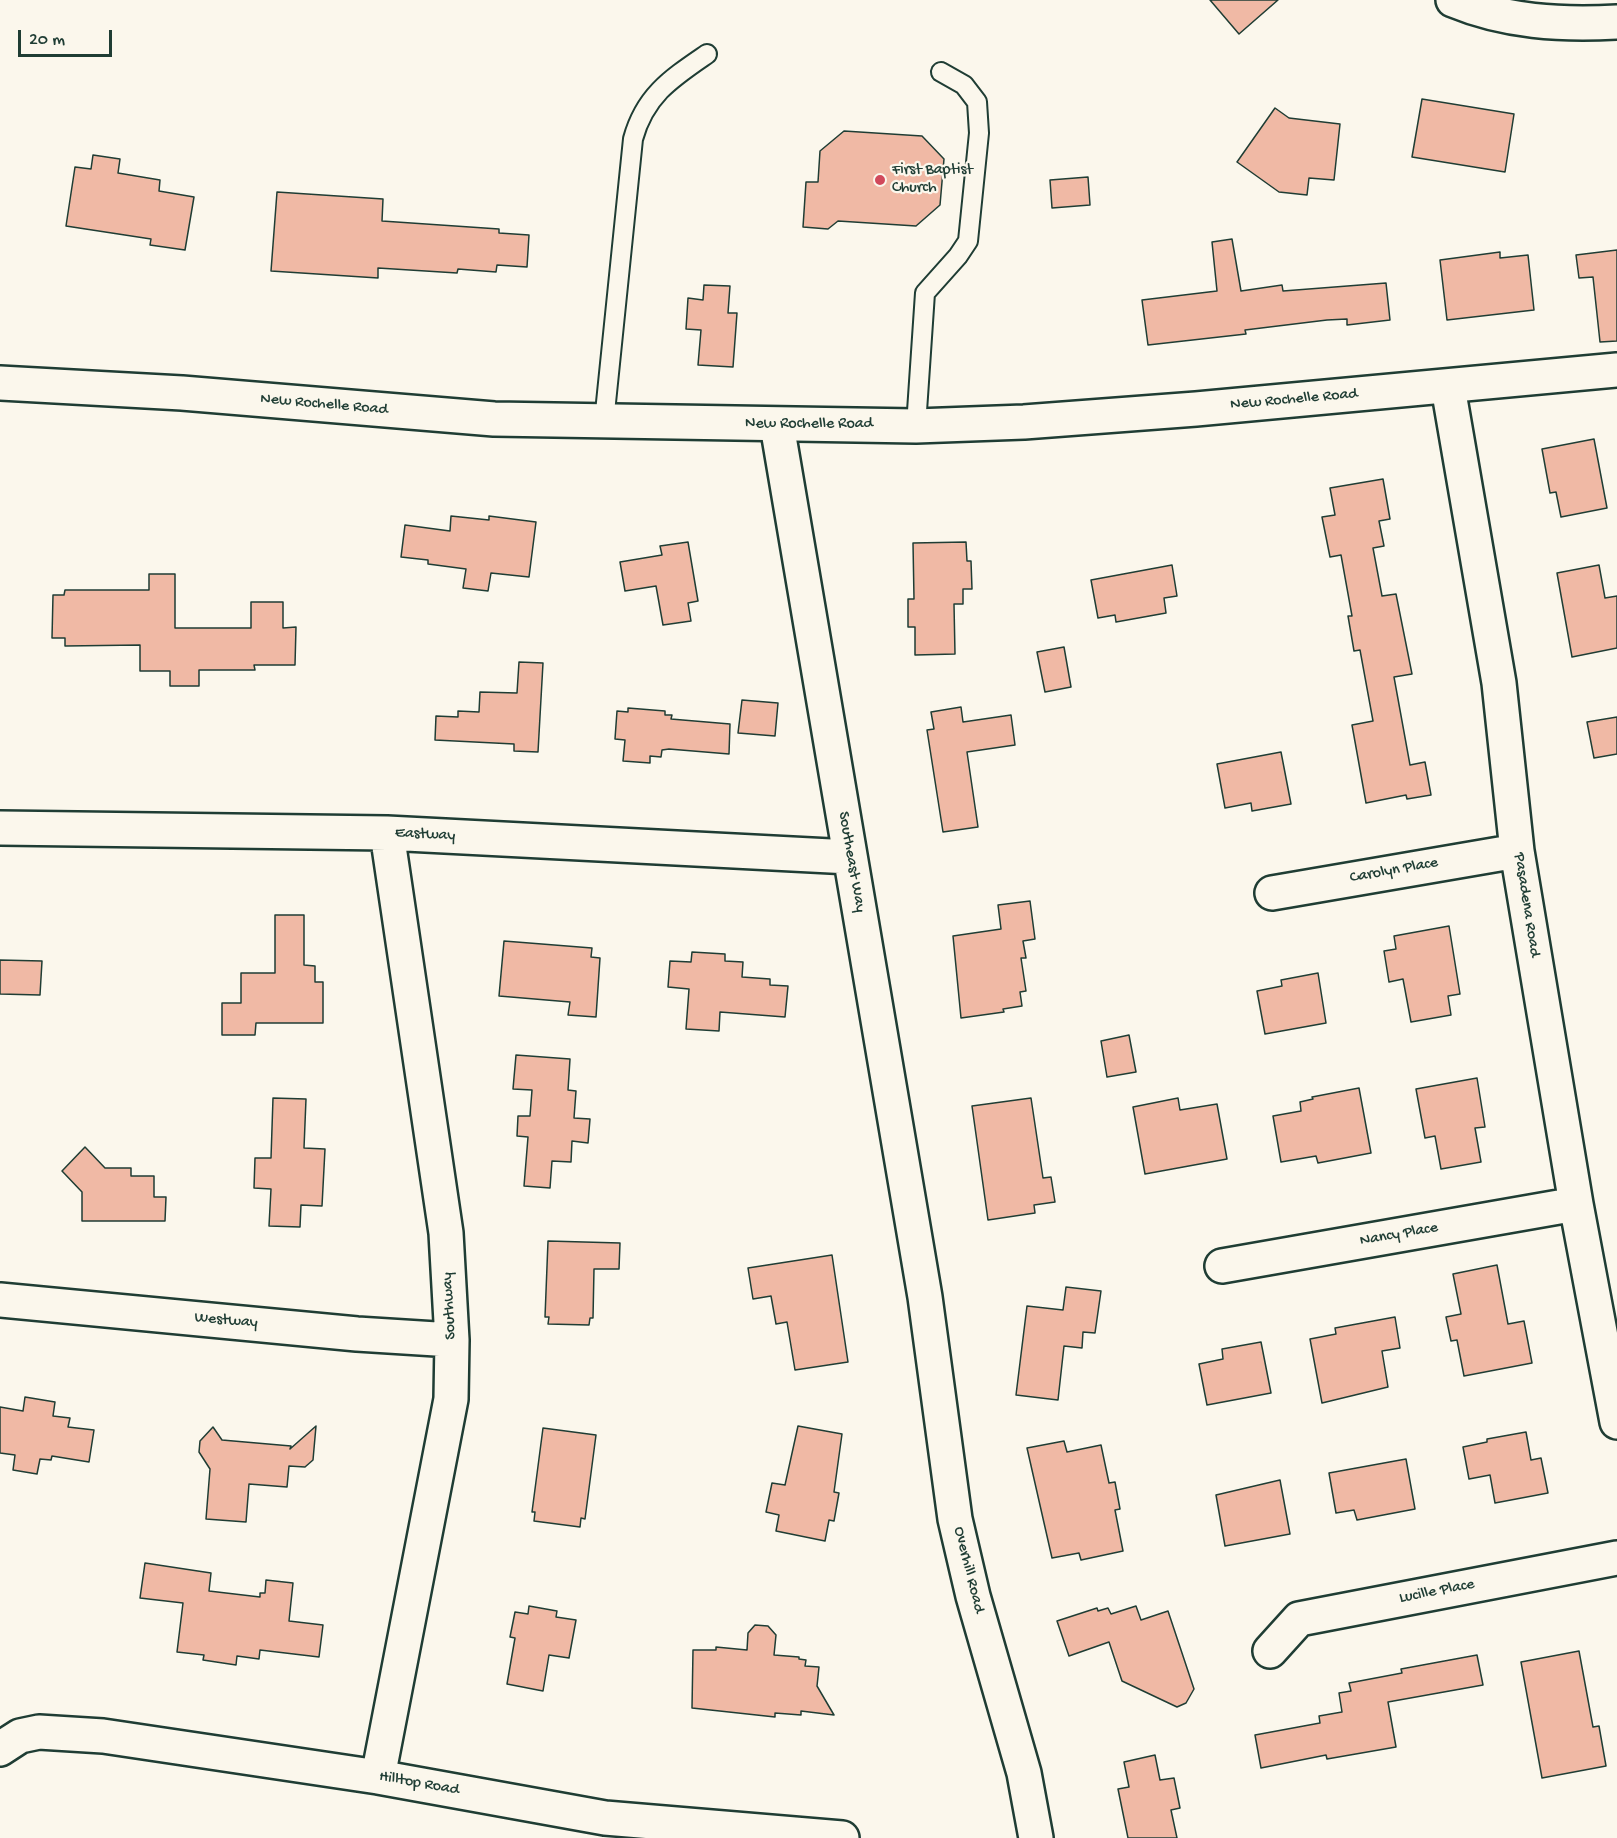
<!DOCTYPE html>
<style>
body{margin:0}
#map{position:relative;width:1617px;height:1838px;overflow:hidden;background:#fbf7ec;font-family:"Gochi Hand",sans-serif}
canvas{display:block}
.scale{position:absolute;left:18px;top:30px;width:94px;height:27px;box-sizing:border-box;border:3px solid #1f3d34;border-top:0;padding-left:8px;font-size:18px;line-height:21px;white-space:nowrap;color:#1f3d34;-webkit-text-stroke:4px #fbf7ec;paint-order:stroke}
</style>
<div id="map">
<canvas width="1617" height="1838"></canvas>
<div class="scale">20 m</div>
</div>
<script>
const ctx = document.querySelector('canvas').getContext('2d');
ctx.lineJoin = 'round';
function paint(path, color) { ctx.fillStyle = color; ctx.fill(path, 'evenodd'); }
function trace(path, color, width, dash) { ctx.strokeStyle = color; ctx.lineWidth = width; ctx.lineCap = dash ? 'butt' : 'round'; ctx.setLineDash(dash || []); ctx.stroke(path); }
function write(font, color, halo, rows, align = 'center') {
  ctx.font = font + ' "Gochi Hand",sans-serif'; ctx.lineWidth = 4.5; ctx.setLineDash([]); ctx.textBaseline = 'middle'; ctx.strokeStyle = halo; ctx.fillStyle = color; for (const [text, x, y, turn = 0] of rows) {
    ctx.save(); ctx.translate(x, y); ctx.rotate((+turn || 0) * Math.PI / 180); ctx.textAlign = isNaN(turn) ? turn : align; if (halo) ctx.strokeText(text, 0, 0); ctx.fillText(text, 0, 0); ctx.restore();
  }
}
const building = new Path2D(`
 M1210,0H1278L1239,34Z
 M1422,99L1514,114L1505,172L1412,157Z
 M1275,108L1289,118L1340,124L1334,180L1309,178L1307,195L1279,192L1237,162Z
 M844,131L922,136L944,159L940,205L916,226L838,221L828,229L803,227L806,182H818L820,151Z
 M93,155L120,159L118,173L160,180L159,191L194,197L185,250L150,245L151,239L66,226L75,167L91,169Z
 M1088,177L1090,205L1052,208L1050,180Z
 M277,192L383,199L382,221L499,229V233L529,235L527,267L497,265L496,272L458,269L457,273L378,268V278L271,271Z
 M1232,239L1241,291L1282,285L1283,291L1386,283L1390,320L1347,325V319L1327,320L1245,330L1246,334L1148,345L1142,300L1217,291L1212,242Z
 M1617,250V341L1600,342L1593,277L1579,278L1576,255Z
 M1500,252V258L1528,255L1534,310L1447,320L1440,260Z
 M704,285L730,286L728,313H737L733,367L698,365L701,330L686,329L688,298L703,300Z
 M1594,439L1607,508L1561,517L1556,492L1550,493L1542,449Z
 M1383,479L1390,519L1379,521L1384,546L1373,548L1382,596L1396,594L1412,674L1394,677L1410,765L1425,762L1431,795L1407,799L1406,795L1366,803L1352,725L1373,721L1360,650L1354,651L1348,616H1352L1341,555L1330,557L1322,517L1335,515L1330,488Z
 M451,516L489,520V516L536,522L529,577L491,573L488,591L463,588L466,569L428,564V560L401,557L405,525L450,531Z
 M688,542L698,601L688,603L691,621L663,625L656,586L625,591L620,562L662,555L660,546Z
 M966,542L967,561H971L972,589H963V604H954L955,654L915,655V627H908V599H914L913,543Z
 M1172,565L1177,596L1164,598L1166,613L1116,622L1115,615L1098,618L1091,580Z
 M1599,565L1605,598L1617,596V648L1572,657L1557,573Z
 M149,574H175V628H251V602H283V628L296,627L295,665H254L255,670H199V686H170V671H140V645L65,646V638H52L53,595H64L65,590H149Z
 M1064,647L1071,687L1045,692L1037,652Z
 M519,662L543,663L538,752L514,751V744L435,740L436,716L458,717V711L479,712L480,692L517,693Z
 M742,700L778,703L775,736L738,733Z
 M961,707L963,722L1011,715L1015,745L967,752L978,827L943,832L927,730L934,729L931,712Z
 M628,708L665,711V715H672L671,719L730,724L729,754L669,749L662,750L661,757L650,756V763L623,761L625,740L615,739L617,711L628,712Z
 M1617,717V754L1594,758L1587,722Z
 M1281,752L1291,804L1252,811L1251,803L1225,808L1217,764Z
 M1030,901L1035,939L1023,941L1026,958H1021L1026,991L1020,992L1022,1006L1003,1009L1004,1012L961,1018L953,936L1001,929L998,905Z
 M275,915H304V965L315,966V982H323V1023H256L255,1035H222V1003H241V973H275Z
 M1449,926L1460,994L1448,996L1451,1015L1411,1022L1403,979L1389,982L1384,951L1396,949L1394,936Z
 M504,941L592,948L591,957L600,958L596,1017L568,1015L570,1002L499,996Z
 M692,952L725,954V961L743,962L742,977L770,979V985L788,986L785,1017L720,1012L719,1031L686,1029L689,989L668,987L670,961L691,962Z
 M0,960L42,961L40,995L0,994Z
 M1318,973L1326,1023L1265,1034L1257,991L1282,986L1281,980Z
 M1129,1035L1136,1072L1107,1077L1101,1041Z
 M516,1055L570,1059L568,1090L576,1091L574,1118L590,1119L588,1143L572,1141L571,1162L552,1161L550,1188L524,1186L528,1137L517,1136L518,1116H530L532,1090L513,1089Z
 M1477,1078L1485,1127L1475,1128L1481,1162L1441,1169L1435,1136L1425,1138L1416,1089Z
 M1359,1088L1371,1153L1318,1163L1316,1156L1281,1162L1273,1116L1301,1111L1300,1102L1313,1099L1312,1097Z
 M273,1098L306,1099L304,1148L325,1149L322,1206L301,1205L300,1227L269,1226L271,1189L254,1188L255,1158H271Z
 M1031,1098L1043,1178L1051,1177L1055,1202L1034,1205L1035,1213L988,1220L972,1106Z
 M1178,1098L1180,1110L1217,1104L1227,1159L1145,1174L1133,1107Z
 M85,1147L105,1168H131V1176H154V1197H166L165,1221H82V1192L62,1171Z
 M548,1241L620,1243L619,1269H594L593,1318H590L589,1325L548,1324L549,1317H545Z
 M832,1255L848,1362L795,1370L787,1322L776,1324L771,1296L753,1299L748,1268Z
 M1497,1265L1508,1324L1524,1321L1532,1363L1464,1376L1457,1340L1451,1341L1446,1317L1461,1314L1453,1274Z
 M1066,1287L1101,1291L1095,1333L1083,1332L1082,1348L1064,1346L1058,1400L1016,1395L1027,1306L1063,1310Z
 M1395,1317L1400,1348L1382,1351L1388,1387L1322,1403L1310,1339L1336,1334L1335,1328Z
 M1261,1342L1271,1393L1207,1405L1199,1364L1223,1359L1222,1349Z
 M25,1397L55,1402L53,1416L70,1418L68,1427L94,1430L89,1462L52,1456L51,1460L40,1459L37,1474L13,1470L15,1455L0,1453V1407L23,1411Z
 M316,1426L313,1460L305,1467L289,1466L287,1487L249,1484L246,1522L206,1519L210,1469L199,1452L200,1441L213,1427L222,1440L291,1446L290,1449Z
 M798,1426L842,1434L834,1492L839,1493L834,1521L829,1520L825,1541L776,1531L779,1515L766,1512L772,1483L785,1485Z
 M543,1428L596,1435L585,1519L581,1518L580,1527L534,1521L535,1512H532Z
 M1526,1432L1531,1460L1541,1458L1548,1493L1495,1503L1490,1475L1469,1479L1463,1447L1487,1442V1439Z
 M1064,1441L1067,1452L1101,1445L1109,1483L1115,1482L1120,1509L1115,1510L1123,1551L1081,1560L1079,1553L1052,1558L1027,1448Z
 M1406,1459L1415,1509L1357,1520L1354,1510L1336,1513L1329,1473Z
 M1280,1480L1290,1534L1225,1546L1216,1495Z
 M145,1563L211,1573L209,1591L260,1597V1593H265L266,1580L293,1583L289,1621L323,1625L319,1657L260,1650L259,1659L237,1656L236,1665L203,1660L204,1655L177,1652L183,1603L140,1598Z
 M529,1606L557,1611L556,1617L576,1620L569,1658L549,1655L543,1691L507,1684L515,1638L510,1637L515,1612L528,1614Z
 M1136,1606L1141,1620L1168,1611L1194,1689L1186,1703L1177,1707L1122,1681L1109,1642L1069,1656L1057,1621L1097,1608L1098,1611L1108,1608L1111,1614Z
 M755,1625L768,1626L776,1635L774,1655L799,1657V1659L806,1660L805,1666L819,1667L817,1686L834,1715L801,1711V1715L775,1713V1717L692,1708L693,1650H716V1647L747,1650L748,1633Z
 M1579,1651L1593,1727L1599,1726L1606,1766L1542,1778L1521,1662Z
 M1477,1655L1483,1685L1388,1702L1396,1747L1327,1759L1326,1755L1261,1768L1255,1735L1320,1723L1319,1716L1342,1712L1339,1693L1351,1691L1349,1683L1402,1673L1401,1669Z
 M1155,1755L1160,1780L1174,1778L1180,1808L1171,1810L1177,1838H1128L1118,1789L1129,1787L1124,1762Z`);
const lane = new Path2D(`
 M604,422L633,139C645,95 672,78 707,54
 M916,426L925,293L958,256L968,241L979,133L977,102L964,85L941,72`);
const street = new Path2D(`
 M1453,0C1506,22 1560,25 1617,22
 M1448,387L1499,683L1517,851L1576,1204L1617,1422
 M777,425L925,1297L955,1519L973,1596L1024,1773L1036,1838
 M0,828L387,833L850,857
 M1272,893L1517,851
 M1222,1266L1576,1204
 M0,1300L357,1334L452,1340
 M1270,1651L1299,1619L1617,1558
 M0,1749L20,1736L39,1732L103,1736L378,1777L605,1818L842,1838
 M378,1777L451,1399L452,1340L446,1233L387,833`);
const secondary = new Path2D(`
 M0,383L182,393L494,419L916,426L1024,422L1196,409L1617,370`);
const markers = [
 [880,180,6,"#d1495b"]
];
const poiNames = [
 ["First Baptist",892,171],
 ["Church",892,189]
];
const streetNames = [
 ["New Rochelle Road",1294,400,-5],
 ["New Rochelle Road",324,405,5],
 ["New Rochelle Road",809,425],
 ["Eastway",425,835,3],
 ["Southeast Way",851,862,80],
 ["Carolyn Place",1394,871,-10],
 ["Pasadena Road",1526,905,81],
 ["Nancy Place",1399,1235,-10],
 ["Southway",450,1306,-93],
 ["Westway",226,1321,5],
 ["Overhill Road",968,1570,76],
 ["Lucille Place",1437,1592,-11],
 ["Hilltop Road",419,1784,10]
];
paint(building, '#f0b9a5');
trace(building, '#1f3d34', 1.5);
trace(lane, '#1f3d34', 22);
trace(street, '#1f3d34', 38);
trace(secondary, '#1f3d34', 38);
trace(lane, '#fbf7ec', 18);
trace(street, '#fbf7ec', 33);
trace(secondary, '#fbf7ec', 33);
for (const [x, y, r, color] of markers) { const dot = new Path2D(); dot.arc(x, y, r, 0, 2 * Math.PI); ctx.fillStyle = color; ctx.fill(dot); trace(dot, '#fbf7ec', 2); }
write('16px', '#1f3d34', '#fbf7ec', poiNames, 'left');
write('16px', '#1f3d34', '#fbf7ec', streetNames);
</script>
